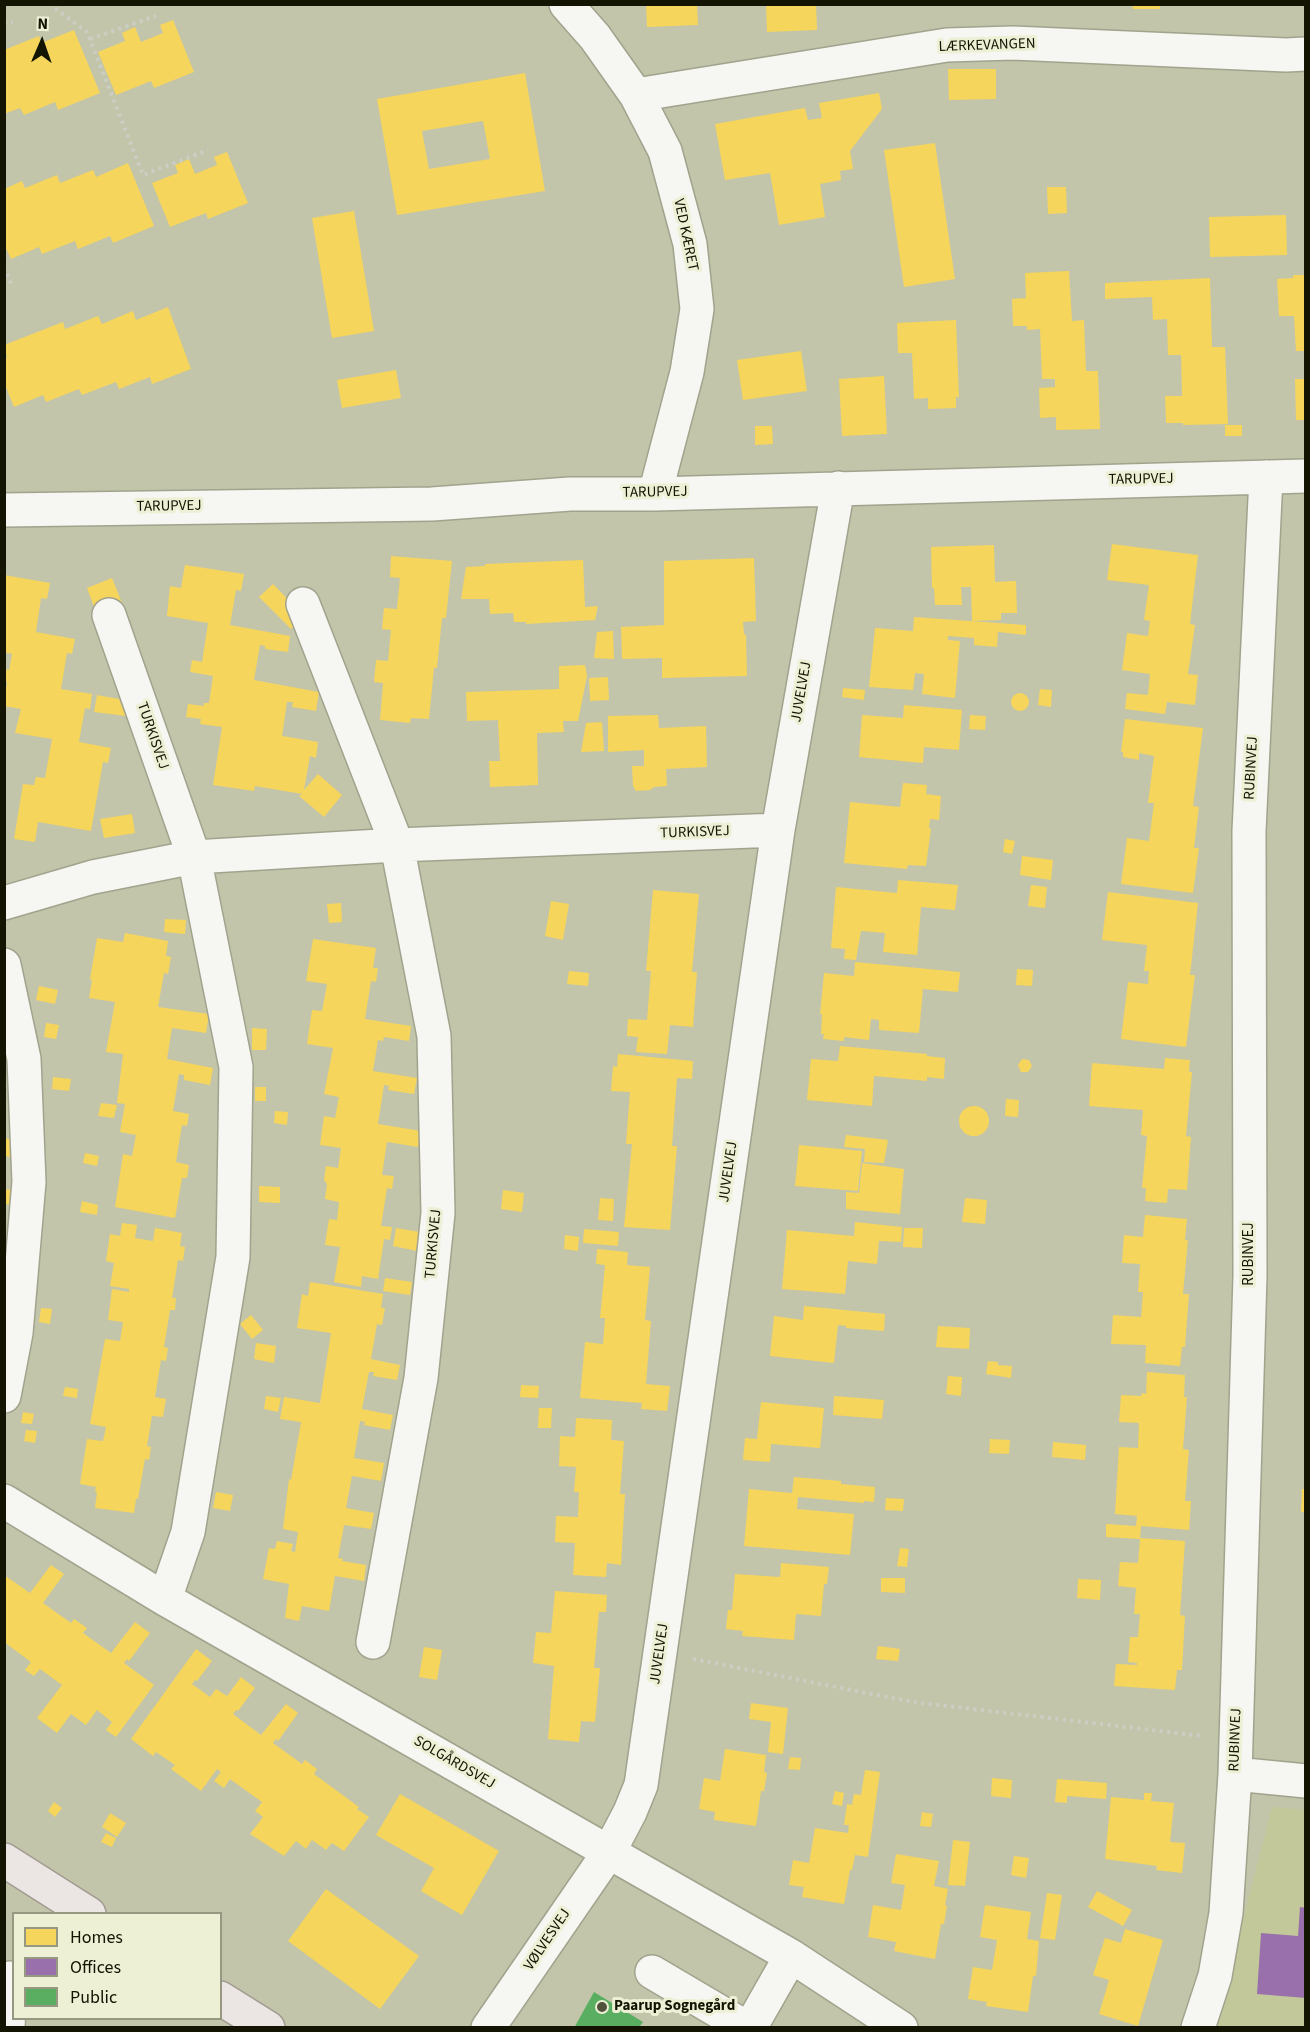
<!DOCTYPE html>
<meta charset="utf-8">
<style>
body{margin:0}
#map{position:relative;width:1310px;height:2032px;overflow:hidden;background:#c2c5a9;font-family:"Source Sans 3",sans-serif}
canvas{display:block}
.frame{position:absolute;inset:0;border:6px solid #131402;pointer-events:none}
.legend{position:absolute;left:12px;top:1912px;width:210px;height:108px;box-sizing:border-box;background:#edf0d5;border:2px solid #969881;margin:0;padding:8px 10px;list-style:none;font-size:18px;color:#131402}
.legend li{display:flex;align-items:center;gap:12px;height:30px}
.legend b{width:30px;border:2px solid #969881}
.north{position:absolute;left:12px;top:12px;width:60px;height:60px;-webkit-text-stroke:4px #edf0d5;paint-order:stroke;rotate:2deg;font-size:16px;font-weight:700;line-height:24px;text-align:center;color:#131402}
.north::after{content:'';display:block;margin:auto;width:21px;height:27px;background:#131402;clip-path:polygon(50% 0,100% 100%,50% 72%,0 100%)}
</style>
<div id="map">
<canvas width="1310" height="2032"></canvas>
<div class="frame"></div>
<ul class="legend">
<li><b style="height:16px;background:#f6d55c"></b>Homes</li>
<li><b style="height:16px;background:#9970ab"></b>Offices</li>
<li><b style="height:16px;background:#5aae61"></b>Public</li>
</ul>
<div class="north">N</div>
</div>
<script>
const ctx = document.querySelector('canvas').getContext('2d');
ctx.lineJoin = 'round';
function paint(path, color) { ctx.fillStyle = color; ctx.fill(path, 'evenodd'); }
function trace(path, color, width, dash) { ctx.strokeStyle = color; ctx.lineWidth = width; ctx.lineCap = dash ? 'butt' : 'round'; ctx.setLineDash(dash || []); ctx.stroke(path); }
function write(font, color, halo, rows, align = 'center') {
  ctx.font = font + ' "Source Sans 3",sans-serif'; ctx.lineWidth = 6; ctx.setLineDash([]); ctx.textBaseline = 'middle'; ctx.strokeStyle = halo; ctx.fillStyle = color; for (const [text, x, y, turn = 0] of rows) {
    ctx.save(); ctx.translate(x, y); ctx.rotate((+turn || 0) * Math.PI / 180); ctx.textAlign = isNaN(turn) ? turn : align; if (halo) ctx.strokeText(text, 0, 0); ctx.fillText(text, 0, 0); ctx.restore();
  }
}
const built = new Path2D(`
 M1272,1807L1305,1810V2027L1212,2028L1228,1978Z`);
const homes = new Path2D(`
 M646,4H697L698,25L647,27Z
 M766,4H816L817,30L767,32Z
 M1132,4H1160V9H1133Z
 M173,20L194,72L154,88L151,81L116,95L98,52L125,41L122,33L135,27L141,42L163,33L160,25Z
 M74,30L100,93L58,110L55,102L24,115L20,108L4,114V50L39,36L41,43Z
 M948,69H996V99L949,100Z
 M525,73L545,191L397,215L377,99ZM483,121L490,159L429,169L422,131Z
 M879,93L882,109L850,151L853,169L840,171L841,180L820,184L825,217L779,225L770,173L725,180L715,124L805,108L808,120L822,118L819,103Z
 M935,143L955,279L904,287L884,150Z
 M227,152L248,203L208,219L206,213L170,227L152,183L178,173L175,165L189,159L195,174L217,165L214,157Z
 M128,163L154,226L113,243L110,236L78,249L75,241L42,254L39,247L11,259L4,244V189L22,181L25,188L57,175L60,183L93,170L96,177Z
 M1047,187H1066L1067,213L1048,214Z
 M354,211L374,331L332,338L312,218Z
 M1286,215L1287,255L1210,257L1209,217Z
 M1069,271L1072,321L1084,320L1086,371H1098L1100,429L1056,430V417L1040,418L1039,388L1055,387V379H1042L1040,329L1027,330V326H1013L1012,299L1026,298L1025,273Z
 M1293,275H1306V351H1296L1294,316H1279L1277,279L1293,278Z
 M1210,278L1212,347H1225L1228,424L1183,425V423H1166L1165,396H1182L1181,355H1168L1167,319L1153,320L1152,297L1105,299V283Z
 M168,307L191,369L152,384L150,377L119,389L116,382L82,395L79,389L46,402L43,395L14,407L4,382V359L7,358L4,345L63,322L65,329L98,316L102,324L133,311L136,320Z
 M956,320L959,397H956V408L928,409V398L914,399L912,353H898L897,323Z
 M801,351L807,391L743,400L737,360Z
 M396,370L401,398L342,408L337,380Z
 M884,376L887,434L842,436L839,379Z
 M1295,379H1306V420H1296Z
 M1225,425H1242V436H1225Z
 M755,426H772L773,444L755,445Z
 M1112,544L1198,555L1190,624L1195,625L1188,674L1198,675L1195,705L1167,702L1165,714L1125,709L1127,693L1148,695L1150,674L1122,670L1127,633L1148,636L1150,621L1144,620L1149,585L1107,580Z
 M994,545L995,582L1016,581L1017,613H1001V620L972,621L971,587H961L962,605H935L934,588H932L931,547Z
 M391,556L452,561L446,618H442L437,668H434L429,719L411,718L410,723L380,720L383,683L374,682L376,660L388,661L391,630L382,629L384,608L397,609L400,578L390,577Z
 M754,558L756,621L743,622L744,634L746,635L747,676L662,678V658L622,659L621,627L664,625V561Z
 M583,560L585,607L598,606L595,620L526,624V622H514L513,613L490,614L489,599H461L466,567L485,566V564Z
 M185,565L244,574L241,591L236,590L230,625L290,636L288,652L265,649V646L260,645L254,680L319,692L316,711L292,707L293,702H287L282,736L318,742L316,758L310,756L304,790L318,774L342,795L324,817L299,796L302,794L255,786L254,791L213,785L222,727L200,724L201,719L186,717L188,704L204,706V703H209L213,676L190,672L192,660L202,662L208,623L167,616L170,586L181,588Z
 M4,575L50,583L47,599L41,598L36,632L75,639L72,654L67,653L61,689L92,694L90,709L85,708L79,742L111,748L108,763L103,762L91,831L38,822L35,842L14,839L23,784L34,785L36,777L45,778L52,739L15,733L21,709L4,706L7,682L4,681V669L9,670L12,654L4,652Z
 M112,578L122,603L106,609L104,604L94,607L87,588Z
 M273,584L304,616L291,629L259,597Z
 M914,617L1026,625V635L998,632L997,647L974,645V638L948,636V640L960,641L955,698L922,694L924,674L915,673L913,690L869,687L875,628L913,631Z
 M613,631L614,659L594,658L597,632Z
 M585,665L587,676L578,721H563L564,732L537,733L538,785L490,787L489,761H500L498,720L467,721L466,692L559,689V666Z
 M608,677L609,700L590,701L589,678Z
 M843,688L865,690L864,700L842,697Z
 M1040,689L1052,690L1051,707L1038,705Z
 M1011 702a9 9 0 1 1 18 0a9 9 0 1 1-18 0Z
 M97,695L119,699L126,716L94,712Z
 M904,705L962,710L959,750L924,747L923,763L859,757L862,715L903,718Z
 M658,715L659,728L706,726L707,767L666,769L667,786L654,787L650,790L636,791L633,786L632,766H644V750L608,752V716Z
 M970,715L986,716L985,730L969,729Z
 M1125,719L1203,728L1193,806L1199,807L1194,848H1199L1193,893L1121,884L1127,838L1149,841L1154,803H1148L1154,756L1139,753V760L1123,757V752H1121Z
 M602,722L604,751L581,752L586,723Z
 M903,783L927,785L926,794L941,796L939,820L930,819L929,828L931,829L926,866L908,865L907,869L844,863L850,802L900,807Z
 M132,814L135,833L104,838L100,819Z
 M1005,839L1015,841L1012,854L1003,852Z
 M1022,856L1053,860L1051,880L1020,875Z
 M898,880L958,885L955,910L921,907L917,955L883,952L885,933L861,931L856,960L844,959L845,949L831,948L836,887L897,893Z
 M1031,885L1047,887L1045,908L1028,906Z
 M653,890L699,894L692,972H697L693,1027L670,1025L667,1054L636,1052L638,1037L627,1036L628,1019L647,1020L651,971H646Z
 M1108,892L1198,903L1190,975H1195L1186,1047L1121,1039L1128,982L1148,984L1149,971H1144L1147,945L1102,940Z
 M551,901L569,904L563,940L545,936Z
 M341,903L342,922L329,923L327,904Z
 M165,919L186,920L185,934L164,932Z
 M125,933L168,941L166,956L171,957L168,974L164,973L158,1007L209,1014L206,1033L172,1028L167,1059L213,1068L210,1085L184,1080V1075L179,1074L173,1111L189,1114L187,1126L182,1125L176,1162L189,1165L187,1178H182L175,1218L115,1207L123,1154L132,1156L136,1135L120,1132L125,1104L117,1103L123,1054L106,1052L115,1002L89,998L92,980L90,979L97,938L123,942Z
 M313,939L376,948L373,968H378L376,982L371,981L365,1019L411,1026L409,1041L384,1037L383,1041L378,1040L373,1071L417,1078L414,1094L388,1090L389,1086L384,1085L378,1124L421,1131L418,1147L387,1142L382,1175L394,1176L392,1189L387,1188L381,1226L392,1227L390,1240L384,1239L378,1279L362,1276L361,1287L334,1282L340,1247L325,1245L329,1219L337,1220L339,1202L325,1199L327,1184L324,1180L326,1166L338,1168L341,1148L320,1145L324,1116L335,1118L339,1097L324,1094L333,1048L307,1044L312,1010L322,1011L327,984L306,981Z
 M855,962L960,972L958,992L923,989L919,1033L879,1030V1020L871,1019L869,1040L844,1037V1041L823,1039L824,1034H821L822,1014H820L824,973L854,976Z
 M1017,969L1033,970L1032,986L1016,985Z
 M569,971L589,973L588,986L567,984Z
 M39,986L58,990L55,1004L36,1000Z
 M46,1023L59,1025L56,1039L44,1037Z
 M252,1028L267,1029L266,1050H252Z
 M840,1046L927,1054V1056L945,1058L944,1079L927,1077V1081L874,1076L872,1106L807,1100L811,1059L838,1061Z
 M618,1054L693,1061L692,1079L677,1078L672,1146H677L670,1230L624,1227L632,1144H626L630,1092L611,1091L613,1066L617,1067Z
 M1165,1058L1190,1060L1189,1072H1192L1186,1136L1191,1137L1187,1190L1168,1189L1167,1203L1145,1201L1146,1188H1142L1147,1136L1141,1135L1143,1110L1089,1106L1092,1063L1164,1069Z
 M1022,1059L1029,1060L1032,1066L1028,1072H1021L1018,1065Z
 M53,1077L71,1079L69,1091L52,1089Z
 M255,1087H266V1101H255Z
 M1006,1099L1019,1100L1018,1117L1005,1116Z
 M101,1103L117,1105L114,1118L98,1116Z
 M959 1121a15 15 0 1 1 30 0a15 15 0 1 1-30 0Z
 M275,1111L288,1112L287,1125L274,1123Z
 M846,1135L888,1140L884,1163L864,1162L865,1149L844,1147Z
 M4,1138L13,1140L11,1157L4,1156Z
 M799,1145L862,1151L858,1191L795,1186Z
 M85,1153L99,1156L97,1166L83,1163Z
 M862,1163L904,1169L900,1214L846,1209V1192L859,1193Z
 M259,1186L280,1187V1203L259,1202Z
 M4,1189L14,1190L11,1205L4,1204Z
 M503,1190L524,1193L522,1212L501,1209Z
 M600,1198L614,1199L613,1221L598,1220Z
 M965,1198L987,1200L985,1224L962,1222Z
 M82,1201L98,1205L97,1215L80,1212Z
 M1145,1215L1187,1219L1185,1240H1188L1183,1294H1189L1185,1347H1182L1180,1366L1145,1363L1146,1345L1111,1344L1113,1315L1141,1317L1143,1292H1138L1140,1264L1122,1263L1124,1235L1143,1237Z
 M855,1222L902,1227L901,1242L879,1241L877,1264L848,1261L845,1294L782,1289L787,1230L854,1236Z
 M122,1223L137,1225L135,1238L153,1241L155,1228L182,1233L180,1246L185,1247L183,1261L178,1260L172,1298H176L175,1310H170L164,1347L168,1348L166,1361L161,1360L155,1397L166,1399L163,1417L152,1416L147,1446L151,1447L149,1460L145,1459L138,1499H136L134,1513L95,1508L97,1492H95L96,1487L80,1484L87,1439L103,1441L106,1427L90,1424L105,1339L120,1341L123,1322L108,1320L112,1289L129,1292V1289L110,1286L114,1263L106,1261L110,1234L120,1236Z
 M396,1228L420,1232L417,1251L393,1246Z
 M904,1228H923L922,1248L903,1247Z
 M584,1229L619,1232L618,1246L583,1243Z
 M565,1235L579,1237L578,1251L564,1249Z
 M597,1249L628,1252L627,1265L650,1267L645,1320L651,1321L646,1384L670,1386L667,1411L641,1409L642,1403L580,1398L585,1342L603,1344L605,1318H600L605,1265L596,1264Z
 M385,1278L412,1282L410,1295L383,1291Z
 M310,1282L383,1294L381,1308H385L382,1325L377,1324L371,1359L400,1365L397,1380L373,1376L374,1372H369L362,1409L393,1415L390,1430L364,1425L365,1422L360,1421L354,1458L384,1463L381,1481L352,1476L346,1508L374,1513L371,1529L344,1525L338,1558L343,1559L342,1561L366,1565L364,1581L335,1576L329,1611L302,1606L299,1621L285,1618L289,1584L263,1579L269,1548L275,1549L277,1541L293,1544L291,1551L295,1552L298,1532L283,1529L289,1479L291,1480L301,1422L280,1419L284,1397L320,1403L331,1333L297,1328L302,1294L308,1296Z
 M804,1306L885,1314L884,1331L846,1328V1326L838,1325L834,1363L770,1356L774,1316L803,1320Z
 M41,1308L52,1309L50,1324L39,1322Z
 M251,1315L263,1330L252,1339L240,1324Z
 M938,1326L970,1328L969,1349L936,1347Z
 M256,1343L276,1346L274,1363L254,1359Z
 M988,1361L998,1362V1365L1012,1366L1011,1378L986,1374Z
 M1147,1372L1185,1375L1184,1397H1187L1183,1449L1189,1450L1185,1501H1191L1189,1530L1141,1526L1140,1538L1185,1541L1180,1615L1185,1616L1182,1670H1177L1175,1690L1114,1686L1116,1664L1137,1665V1663L1128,1662L1130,1637H1138L1140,1614H1134L1136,1588L1118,1586L1120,1562L1138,1563L1140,1539L1106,1537V1524L1136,1526L1137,1516L1115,1514L1119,1447L1138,1448L1139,1423L1119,1422L1121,1395L1141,1396L1142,1393L1146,1394Z
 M948,1376L962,1377L961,1396L946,1394Z
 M521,1385L539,1386L538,1398L520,1397Z
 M65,1387L78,1389L77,1398L63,1396Z
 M266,1396L281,1398L278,1412L264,1409Z
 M834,1396L884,1400L882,1419L833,1415Z
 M761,1402L824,1408L820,1448L771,1444L770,1462L743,1460L745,1438L757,1439Z
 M539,1408H552L551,1428H538Z
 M23,1412L34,1414L32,1424L21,1423Z
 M576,1418L612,1420L611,1440L624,1441L620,1494H625L621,1565L607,1563L606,1577L573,1575L575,1543L555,1542L556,1516L578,1517L579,1492H574L576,1467L559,1466L560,1436L575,1437Z
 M26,1430L37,1431L35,1443L24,1441Z
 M990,1439L1010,1440L1009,1454L989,1453Z
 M1053,1442L1086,1445L1085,1460L1052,1457Z
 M794,1477L841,1481V1484L875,1487L874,1502L864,1501V1503L798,1497L797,1509L854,1514L850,1555L744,1546L749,1489L792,1493Z
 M1302,1489H1306V1512H1301Z
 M216,1492L233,1495L230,1511L213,1508Z
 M886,1498L904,1499L903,1511L885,1510Z
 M900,1548L909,1549L907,1567L897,1566Z
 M781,1563L829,1567L827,1584H824L821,1616L796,1614L794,1640L742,1636L743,1631L726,1629L728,1610H732L735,1574L780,1577Z
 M51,1565L64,1574L43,1603L71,1623L74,1619L87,1628L83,1633L111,1653L135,1622L150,1633L129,1661L127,1659L124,1663L154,1685L116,1737L106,1730L112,1722L97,1710L86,1725L71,1714L57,1733L37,1718L62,1685L40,1669L34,1676L25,1670L31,1662L4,1642V1575L30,1593Z
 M881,1578H905V1593L881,1592Z
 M1078,1579L1101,1580L1100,1600L1077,1598Z
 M555,1591L607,1595L606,1612H599L594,1668H600L595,1722L581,1721L579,1742L548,1739L554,1666L533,1663L536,1632L551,1633Z
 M878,1646L900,1649L898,1661L876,1659Z
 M424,1647L442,1650L437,1680L419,1677Z
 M196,1649L212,1661L197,1681L195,1680L192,1684L210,1697L216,1689L227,1696L241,1677L255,1688L238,1711L236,1710L233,1714L261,1735L286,1704L298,1713L278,1741L276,1739L273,1743L302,1764L305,1760L317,1769L314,1774L359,1807L357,1809L369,1817L344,1851L332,1843L326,1850L312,1840L306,1849L296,1841L284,1856L250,1834L263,1817L255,1811L262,1802L230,1779L224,1788L214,1781L221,1772L217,1769L201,1791L171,1769L175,1765L156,1752L153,1756L131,1739Z
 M751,1703L788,1708L783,1754L768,1752L771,1722L749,1719Z
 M725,1749L766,1755L764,1772L767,1773L764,1791H761L756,1826L714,1820L715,1812L699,1809L704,1778L720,1781Z
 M790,1757L801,1758L800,1770L788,1769Z
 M865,1770L880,1772L868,1857L855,1855L852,1870H850L844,1904L802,1897L804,1887L789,1885L793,1860L809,1863L815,1828L848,1833L849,1825H844L847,1804L852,1805L854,1794L861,1795Z
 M992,1778L1012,1780L1011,1798L991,1796Z
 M1057,1779L1107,1783L1106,1799L1067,1796V1803L1055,1802Z
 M835,1791L844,1793L842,1806L832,1804Z
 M1144,1793H1152L1151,1801L1174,1803L1170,1842L1185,1843L1182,1873L1156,1870L1157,1866L1105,1859L1111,1797L1144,1800Z
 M400,1794L499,1851L462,1915L421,1891L434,1868L376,1835Z
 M54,1802L62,1808L55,1817L48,1811Z
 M922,1812L933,1814L931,1827L920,1826Z
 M110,1813L126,1823L117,1837L102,1827Z
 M106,1833L116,1838L112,1847L101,1842Z
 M953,1840L970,1842L965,1886L948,1885Z
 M896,1854L939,1861L934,1886L948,1889L945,1905L947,1906L944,1924H941L935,1959L894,1951L896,1942L868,1937L873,1905L901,1910L905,1885L891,1883Z
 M1014,1856L1029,1858L1026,1878L1011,1875Z
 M326,1889L419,1956L380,2009L288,1941Z
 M1097,1891L1132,1910L1123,1926L1088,1907Z
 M1047,1893L1062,1895L1055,1940L1040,1938Z
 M985,1905L1031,1912L1027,1939L1039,1941L1036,1976H1033L1028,2012L986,2006L987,2002L968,1999L973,1967L992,1970L997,1940L980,1937Z
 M1125,1929L1163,1940L1138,2026L1099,2014L1109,1980L1093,1975L1105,1938L1121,1943Z`);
const offices = new Path2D(`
 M1300,1907L1306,1908V1998L1257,1994L1261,1933L1298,1936Z`);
const public = new Path2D(`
 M594,1992L643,2022L640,2026L644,2028H574Z`);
const path = new Path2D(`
 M49,4L87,32L143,175L208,150
 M4,23L13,22
 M90,39L156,16
 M4,267L12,286
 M693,1659L913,1702L1202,1736`);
const minor = new Path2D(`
 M566,4L595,37L636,95L665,151L690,244L697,309L687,372L655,494
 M636,95L947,45L1013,43L1286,55L1306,54
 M4,510L432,504L570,494H655L1306,476
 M303,604L397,845L434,1036L438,1213L421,1378L373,1642
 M109,615L194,857L236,1067L233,1257L188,1532L165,1599
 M4,903L93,877L194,857L397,845L778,830
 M4,965L24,1059L29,1182L16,1333L4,1396
 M4,1501L165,1599L791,1956L901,2028
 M1235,1774L1306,1781
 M652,1972L747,2028
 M8,2028L10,1978
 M488,2028L609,1852L630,1812L641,1785L778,830L838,488
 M750,2028L791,1956
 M1198,2028L1215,1976L1226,1913L1235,1774L1250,1276L1249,831L1266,477`);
const major = new Path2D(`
 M4,1860L89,1914
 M220,1998L268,2028`);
const markers = [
 [602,2007,6,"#50523c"]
];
const streetNames = [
 ["LÆRKEVANGEN",987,46,-2],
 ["VED KÆRET",685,235,78],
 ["TARUPVEJ",1141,480,-1],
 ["TARUPVEJ",655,493,-1],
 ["TARUPVEJ",169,507,-1],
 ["JUVELVEJ",802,692,-80],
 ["TURKISVEJ",152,736,71],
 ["RUBINVEJ",1252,768,-87],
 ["TURKISVEJ",695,833,-2],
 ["JUVELVEJ",729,1172,-82],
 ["TURKISVEJ",434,1244,-85],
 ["RUBINVEJ",1250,1254,-90],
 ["JUVELVEJ",660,1654,-82],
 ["RUBINVEJ",1236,1740,-88],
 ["SOLGÅRDSVEJ",454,1763,30],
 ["VØLVESVEJ",548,1940,-56]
];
const poiNames = [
 ["Paarup Sognegård",614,2007]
];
paint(built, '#c3c89a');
paint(homes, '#f6d55c');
paint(offices, '#9970ab');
paint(public, '#5aae61');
trace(minor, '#a1a38d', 36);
trace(major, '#a39a91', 36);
trace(path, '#cccec4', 4, [3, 4.5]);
trace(minor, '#f6f6f2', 33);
trace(major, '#ebe6e4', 33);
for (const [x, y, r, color] of markers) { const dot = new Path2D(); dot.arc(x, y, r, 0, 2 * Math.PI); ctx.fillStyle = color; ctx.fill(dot); trace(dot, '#edf0d5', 2); }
write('15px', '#131402', '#edf0d5', streetNames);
write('bold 15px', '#131402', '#edf0d5', poiNames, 'left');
</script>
